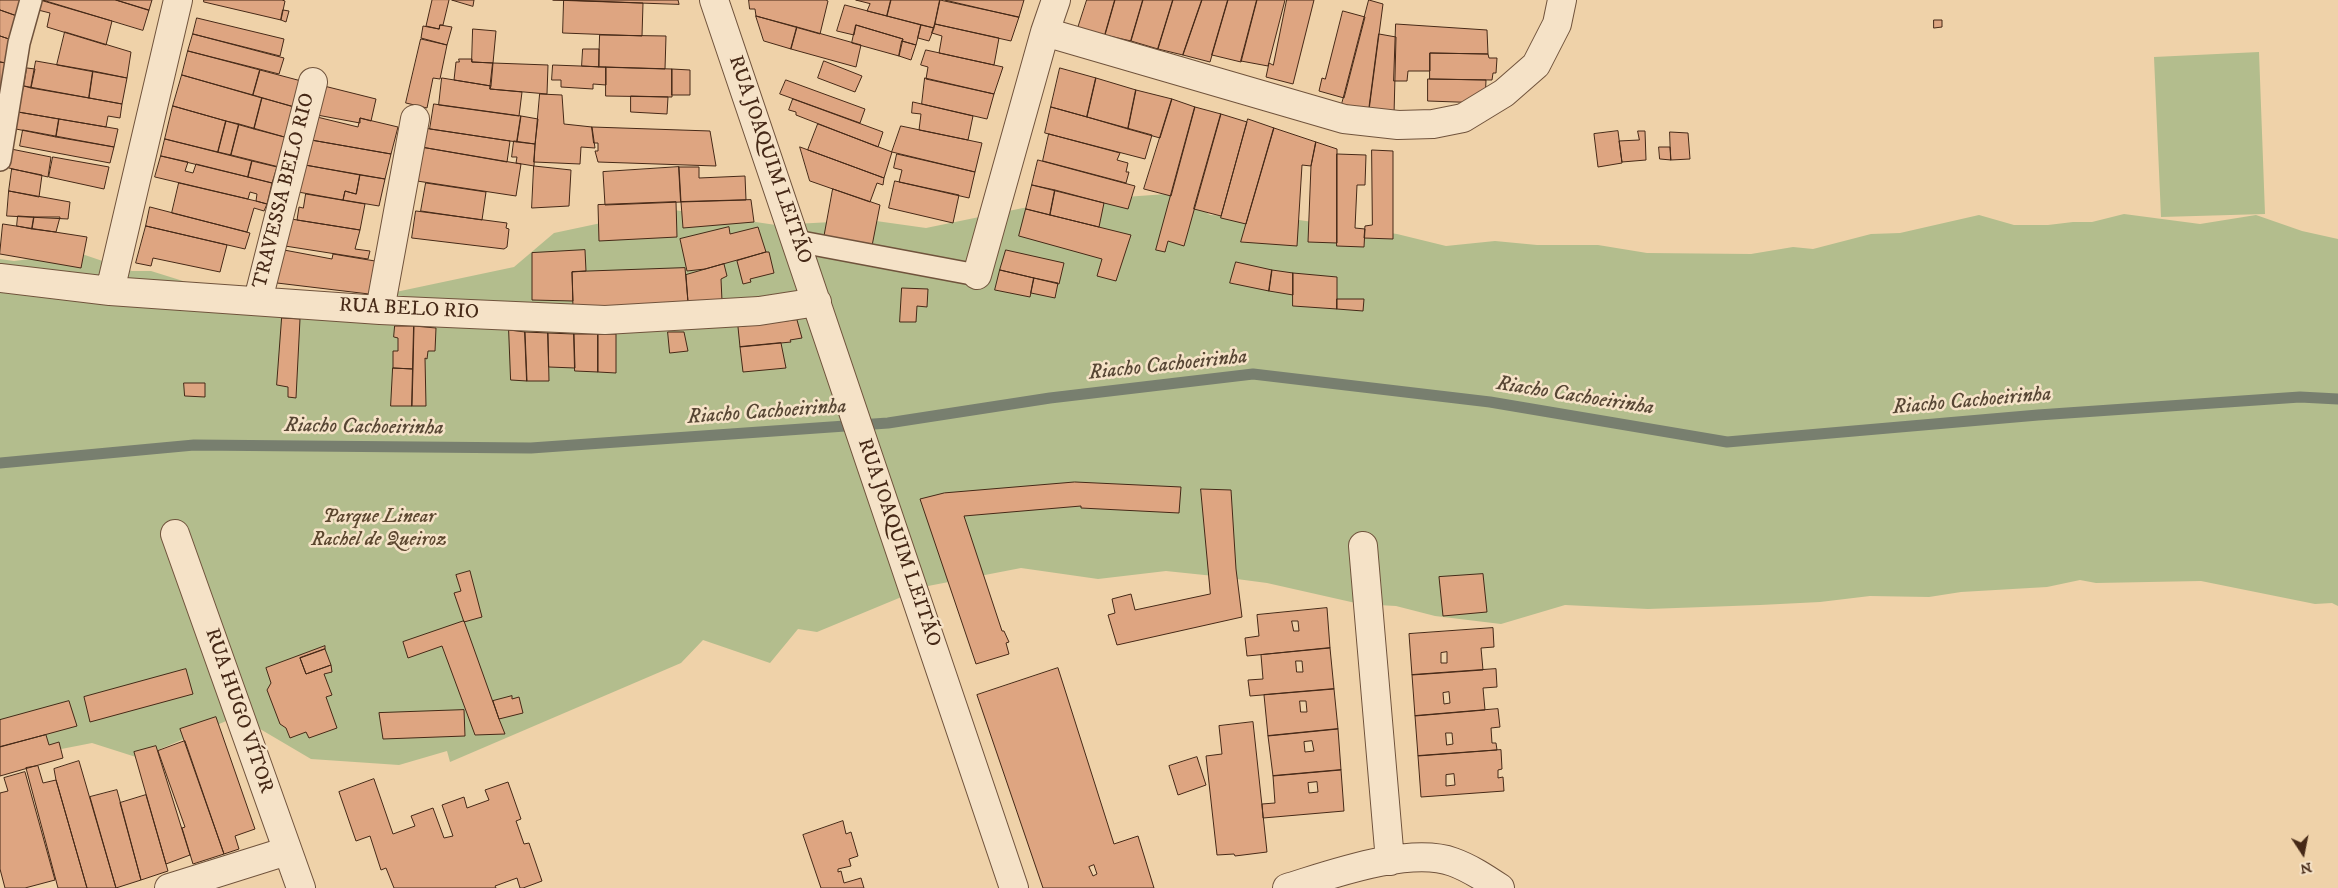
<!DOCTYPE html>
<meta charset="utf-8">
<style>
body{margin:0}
#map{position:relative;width:2338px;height:888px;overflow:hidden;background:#efd2a9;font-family:"IM FELL DW Pica",serif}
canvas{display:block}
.north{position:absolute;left:2278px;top:828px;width:50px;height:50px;-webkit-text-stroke:4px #f5e2c7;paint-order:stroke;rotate:169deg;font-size:14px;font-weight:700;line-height:20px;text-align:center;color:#462917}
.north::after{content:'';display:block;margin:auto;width:18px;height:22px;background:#462917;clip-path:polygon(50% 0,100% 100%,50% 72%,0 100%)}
</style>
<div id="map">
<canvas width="2338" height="888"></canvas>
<div class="north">N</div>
</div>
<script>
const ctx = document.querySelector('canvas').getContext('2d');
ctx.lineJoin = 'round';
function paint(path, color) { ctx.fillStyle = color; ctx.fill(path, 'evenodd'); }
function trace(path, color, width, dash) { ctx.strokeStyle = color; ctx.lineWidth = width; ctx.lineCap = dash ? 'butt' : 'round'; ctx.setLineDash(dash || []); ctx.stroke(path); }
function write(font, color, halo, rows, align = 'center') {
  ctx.font = font + ' "IM FELL DW Pica",serif'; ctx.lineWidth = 5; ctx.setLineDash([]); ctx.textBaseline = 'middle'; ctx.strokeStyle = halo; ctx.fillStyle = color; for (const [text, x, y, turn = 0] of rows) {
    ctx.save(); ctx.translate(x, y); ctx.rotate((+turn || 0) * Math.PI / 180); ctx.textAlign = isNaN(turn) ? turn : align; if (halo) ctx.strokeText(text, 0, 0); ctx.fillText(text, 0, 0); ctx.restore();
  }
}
const green = new Path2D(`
 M2259,52L2265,214L2161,217L2154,57Z
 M1180,193L1210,215L1299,220L1397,234L1446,246L1495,241L1537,245H1598L1647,253L1751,254L1793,247L1813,249L1871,234L1900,233L1979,215L2014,225H2048L2073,222H2092L2124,214L2200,224L2256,215L2302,231L2338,239V606L2332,603L2315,604L2201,581L2096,583L2080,580L2047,587L1961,592L1929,597L1870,596L1820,602L1760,605L1648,609L1565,605L1501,624L1435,616L1396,606L1360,604L1267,583L1214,576L1166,571L1098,579L1021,568L928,586L817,632L798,629L770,663L703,640L681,663L450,762L447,751L399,765L311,759L238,716L139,758L92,743L46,752L0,755V259L14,261L79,253L132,271H151L231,296L337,302L391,293L514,267L554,233L667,209L776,225L869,220L926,228L1023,208L1070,204L1084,200Z`);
const stream = new Path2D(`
 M0,463L194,445L531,448L888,423L1050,398L1253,374L1490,402L1727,442L2038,415L2300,397L2338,399`);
const building = new Path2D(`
 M0,0H21L17,16L0,10Z
 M40,0L112,21L106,45L47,27L50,13L38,10Z
 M43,0H116L149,10L143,30Z
 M116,0H152L149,10Z
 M204,0H282L285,1L281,20L204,2Z
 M449,0L443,25H440L439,29L426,26L432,0Z
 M452,0H474L473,6Z
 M553,0H678L679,4Z
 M564,0L643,3L642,36L563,33Z
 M749,0H826L828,1L820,34L756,16L755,9H750Z
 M856,0H891L887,16L867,11L870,4Z
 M891,0H940L934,28L887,16Z
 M940,0L1019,17L1011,41L935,24Z
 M945,0H1024L1019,17Z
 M1087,0H1115L1105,35L1078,28Z
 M1115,0H1143L1131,41L1105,35Z
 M1143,0H1173L1158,49L1131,41Z
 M1173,0H1202L1183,55L1158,49Z
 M1202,0H1228L1210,62L1183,55Z
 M1228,0H1257L1241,62L1212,55Z
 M1257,0H1285L1268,66L1241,61Z
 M1287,0H1314L1293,84L1266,77L1269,63L1273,65Z
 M1369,0L1383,4L1369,110L1342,104Z
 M845,5L921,25L916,45L902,41L903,39L856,25L854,35L837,31Z
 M0,10L17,16L9,39L0,36Z
 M283,10L289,11L286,22L281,20Z
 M1343,11L1365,17L1344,98L1319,91L1322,78L1325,79Z
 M756,16L797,27L791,49L764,41Z
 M197,18L284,39L280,56L193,34Z
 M1934,20H1942V27L1934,28Z
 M935,24L999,38L994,65L939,53L942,36L932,33Z
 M1396,24L1487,30L1488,54L1430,53V71H1408L1407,81H1394Z
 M440,25L452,27L447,45L421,38L423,26L439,29Z
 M856,25L903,39L899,56L852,43Z
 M921,25L934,28L929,41L918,38Z
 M797,27L861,45L856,67L791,49Z
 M473,29L496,31L493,63L472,62Z
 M65,32L131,52L127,78L57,65Z
 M193,34L284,58L279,74L188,51Z
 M1379,34L1396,37L1394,115L1369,110Z
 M600,35L666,36L665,69L599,67Z
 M0,36L9,39L6,63L0,62Z
 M421,39L447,45L440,79L433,78L427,108L406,103Z
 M902,41L916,45L911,60L899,56Z
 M583,49H599V67L582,66Z
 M926,50L1003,67L994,94L926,79L928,67L921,65Z
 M188,51L260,70L253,95L182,75Z
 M1430,53L1488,54L1489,58H1497L1496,73H1493L1492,80L1430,79Z
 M459,59H472V62L493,63L491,86L454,80L456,62H459Z
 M36,61L93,71L89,98L31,88Z
 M824,61L862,76L855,92L818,78Z
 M0,62L6,63L0,96Z
 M493,63L548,65L547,94L490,89Z
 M553,65L606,67V85L593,84V89L561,87V80H552Z
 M606,67L672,69V97L606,96Z
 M27,68L35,69L31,88L24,86Z
 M1060,68L1096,78L1087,117L1051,107Z
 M672,69L690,70V95H672Z
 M260,70L305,82L297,108L253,95Z
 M93,71L127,78L122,104L89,98Z
 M182,75L262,98L254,129L173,106Z
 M442,78L491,86L490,89L522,92L519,116L439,105Z
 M925,78L994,94L987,119L922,104Z
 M1096,78L1136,90L1128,129L1087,117Z
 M1428,79L1486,80L1485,103L1428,101Z
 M786,80L865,109L860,123L780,94Z
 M24,86L122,104L120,118L108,116L106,127L18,112Z
 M324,86L376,99L371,121L360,118V123L317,115Z
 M1136,90L1172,99L1160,138L1128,129Z
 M540,94L562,95L564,124L592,127L595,148L581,147L580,164L534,162Z
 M631,96L668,97L667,114L631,112Z
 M262,98L295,107L288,138L254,129Z
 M793,99L883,132L878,147L796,115V112L789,110Z
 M1172,99L1195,107L1171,196L1144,189Z
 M913,102L973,116L968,140L919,130L921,114L912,113Z
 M434,104L521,116L517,142L430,129Z
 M173,106L226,121L218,152L165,139Z
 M1051,107L1152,135L1145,159L1045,133Z
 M1195,107L1221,114L1184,246L1168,241L1165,252L1156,250Z
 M18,112L59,119L56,137L16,129Z
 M1221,114L1247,122L1221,216L1194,209Z
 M521,116L538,119L535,144L517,142Z
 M317,117L358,127L360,118L398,127L391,154L311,140Z
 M59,119L118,129L114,147L56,137Z
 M1248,119L1274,128L1246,224L1221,218Z
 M226,121L239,124L231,155L218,152Z
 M239,124L288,138L279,167L231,155Z
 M818,124L892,152L884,178L808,150Z
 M901,126L982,143L975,172L892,152Z
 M592,127L710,131L716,166L598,162L595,151H598V143H594Z
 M424,128L510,141L507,162L421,147Z
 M1274,128L1316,142L1311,166L1302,165L1297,246L1241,242Z
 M23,130L114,147L110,163L20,146Z
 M1618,131L1622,163L1598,167L1594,134Z
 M1638,131H1645L1646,160L1622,162L1619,141L1639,140Z
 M1670,132L1688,133L1690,159L1671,160Z
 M1049,134L1120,153L1117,160L1128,163L1126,172H1129L1126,183L1043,161Z
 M165,139L252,161L248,177L161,156Z
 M311,140L391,154L385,179L305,165Z
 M514,141L535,144L534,166L516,163L517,157H512Z
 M1316,142L1337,149V243L1308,242L1311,166Z
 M421,147L521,164L516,196L417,181Z
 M800,147L884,178L883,185L877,183L870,202L810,181Z
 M1659,147H1670L1671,160L1660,159Z
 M11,149L51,157L48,177L9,168Z
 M1372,150L1393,151V239L1364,238L1365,226L1372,225Z
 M897,154L975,172L969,198L899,182L902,170L894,168Z
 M1337,154L1366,155L1365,185H1357L1355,228L1365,229L1364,247L1337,246Z
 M161,156L188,162L185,171L193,173L196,164L272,183L267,204L256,201L257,194L250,192L248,199L155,177Z
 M53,157L109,167L104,189L49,177Z
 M1038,160L1135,186L1128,209L1032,185Z
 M252,161L277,167L272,183L248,177Z
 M305,165L360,175L356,194L345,191L343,200L298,192Z
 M534,166L571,170L569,206L532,208Z
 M679,167H699V178L745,176L746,200L681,202Z
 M679,167L681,202L605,205L603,172Z
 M12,169L42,175L39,197L9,191Z
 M360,175L385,179L379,206L343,200L345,191L356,194Z
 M895,181L959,195L953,223L889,208Z
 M179,183L256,201L267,204L264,211L254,208L247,232L172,213Z
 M426,183L486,192L482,220L421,211Z
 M1032,185L1055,190L1050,215L1026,209Z
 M833,189L880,205L871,251L824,238Z
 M1055,190L1104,203L1099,227L1050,215Z
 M9,191L70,202L68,219L7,216Z
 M306,194L365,204L360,230L297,220L299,207L303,208Z
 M751,200L754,222L683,228L681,202Z
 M676,202L677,237L599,241L598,205Z
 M150,207L250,233L245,249L146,226Z
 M1026,209L1131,235L1116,281L1097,276L1102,259L1019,236Z
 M416,211L507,223L506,228L509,229L507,247L504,249L412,238Z
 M18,216L34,217L32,229L17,226Z
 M34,217H60L56,232L32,229Z
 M291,219L360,230L355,249L370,251L368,259L285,246Z
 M3,224L87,237L81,268L0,254Z
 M146,226L227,245L220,272L153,258L151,266L136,263Z
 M729,227L730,234L758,227L766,252L705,269L687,271L680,239Z
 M284,250L332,259L333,254L375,261L369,294L277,283Z
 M585,250L586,271L572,272L573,301L532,300V253Z
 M1006,250L1064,263L1059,284L1000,270Z
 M766,252H769L774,273L750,279L751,282L743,284L737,261Z
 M1236,262L1272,270L1269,291L1230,283Z
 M724,264L727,276L721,279L722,301L688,302L686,275Z
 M685,268L688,302L573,308L572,272Z
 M1000,270L1034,278L1030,297L995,290Z
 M1272,270L1293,273V295L1269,291Z
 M1293,273L1337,277V309L1293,306Z
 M1034,278L1058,283L1055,298L1031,293Z
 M902,288L928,289L927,307L917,306L916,322H900Z
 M1337,299H1364L1363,311L1337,309Z
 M282,318L300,319L296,398L288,397V387L277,385Z
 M797,320L802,338L790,340L791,342L740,347L738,327Z
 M395,326H414L413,369L393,368V351H398V338L394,337Z
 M414,326L436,328L435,351H428L427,359L425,358L426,406H412Z
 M509,330L525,332L527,381L511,380Z
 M525,332L548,333L549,381H527Z
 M668,332H684L688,351L670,353Z
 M548,333L574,334L575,368L549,367Z
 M574,334H598V372L575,371Z
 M598,334H616V373L598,372Z
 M781,343L786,368L743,372L740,347Z
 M393,368L413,369L412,406H391Z
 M184,383H205V397L185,396Z
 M1075,482L1181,487L1179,513L1081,508V506L964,516L1002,631H1004L1009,642L1006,643L1009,654L976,664L920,499L944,493Z
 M1201,489L1231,490L1236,569L1242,617L1117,645L1108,615L1115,613L1112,599L1131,594L1135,610L1210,594Z
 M470,571L482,617L464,622L454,593L461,591L456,575Z
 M1483,574L1487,612L1443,616L1439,577Z
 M1327,608L1330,648L1247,656L1245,638L1259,636L1257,615ZM1292,621H1298L1299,631H1294Z
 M464,621L499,719L505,734L475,735L442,646L408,658L403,642Z
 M1493,628L1494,647L1481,648L1483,670L1412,675L1409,634ZM1447,652V663H1441V653Z
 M325,646V649L300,658L306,674L331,665L332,672L324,674L332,695L326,697L337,728L309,738L306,732L290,738L286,728L280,724L267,690L271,683L266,668Z
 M1330,648L1334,689L1250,696L1248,680L1263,679L1261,655ZM1296,661H1302L1303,672H1297Z
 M325,649L331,665L306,674L300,658Z
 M1058,668L1114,844L1138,836L1154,888H1043L977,695ZM1094,865L1097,874L1093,876L1089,867Z
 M186,669L193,694L90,722L84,697Z
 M1496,669L1497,687L1483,688L1485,710L1415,716L1412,675ZM1449,692L1450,703L1444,704L1443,693Z
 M1334,689L1338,729L1268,736L1264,695ZM1300,701H1306L1307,712H1301Z
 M512,696V699L519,697L523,713L499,719L493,701Z
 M69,701L77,726L0,747V720Z
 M1498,709L1500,727L1491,728L1492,743H1496L1497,750L1418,756L1415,716ZM1446,733H1452L1453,744L1447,745Z
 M464,710L465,736L383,739L379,713Z
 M216,717L255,829L235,836L239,849L224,854L180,729Z
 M1253,722L1267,852L1235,856L1234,854L1217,855L1206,756L1222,754L1219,726Z
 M1338,729L1341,770L1273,776L1268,736ZM1312,741L1314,751L1305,752L1304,742Z
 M46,735L49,745L59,742L63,758L0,776V747Z
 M185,741L224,854L193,864L182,828L185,827L158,751Z
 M156,746L190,855L166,864L134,752Z
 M1501,750L1502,769L1498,770V778L1503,777L1504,791L1421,797L1418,756ZM1454,774L1455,785L1446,786V775Z
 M1197,757L1206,785L1178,795L1169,766Z
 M79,761L116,888H87L56,780L54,769Z
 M38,766L43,783L56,780L87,888H58L26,768Z
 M1341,770L1344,811L1263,818L1262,804L1275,803L1273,776ZM1317,782L1318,792L1309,793L1308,783Z
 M25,772L55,880L25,888H5L0,869V793L8,791L4,778Z
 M374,779L393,834L415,826L411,816L433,808L444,838L453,836L442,805L464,797L467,808L489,800L485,790L508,782L521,819L516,821L524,844L529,843L542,881L523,888H520L517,878L495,886L496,888H394L386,868L381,870L370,836L356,841L339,792Z
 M117,790L141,880L116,888L90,797Z
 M146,795L168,871L141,880L120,803Z
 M843,821L846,834L851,832L858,856L849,859L851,866L838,869V872L841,871L844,883L861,878L864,888H821L803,835Z`);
const lane = new Path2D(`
 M0,160L19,43L31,0
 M796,241L977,275`);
const street = new Path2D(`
 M714,0L1014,888
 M1045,32L1344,119L1398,125L1433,124L1463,118L1504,93L1536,65L1557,24L1562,0
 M977,275L1045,32L1056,0
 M0,278L110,291L380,310L605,320L759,311L817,302
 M110,291L178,0
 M258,300L313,82
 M380,310L415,119
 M175,534L301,888
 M1363,546L1390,861
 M169,888L287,851
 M1287,888C1330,875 1409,846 1453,862C1470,868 1485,878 1500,888`);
const streetNames = [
 ["RUA JOAQUIM LEITÃO",769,160,71],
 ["TRAVESSA BELO RIO",285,191,-76],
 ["RUA BELO RIO",409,310,3],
 ["RUA JOAQUIM LEITÃO",898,543,71],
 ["RUA HUGO VÍTOR",238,711,71]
];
const parkNames = [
 ["Parque Linear",379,518],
 ["Rachel de Queiroz",379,541]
];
const waterNames = [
 ["Riacho Cachoeirinha",1168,366,-6],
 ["Riacho Cachoeirinha",1575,397,9],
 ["Riacho Cachoeirinha",1972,402,-5],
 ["Riacho Cachoeirinha",767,413,-4],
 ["Riacho Cachoeirinha",364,428,1]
];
paint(green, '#b3bd8d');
trace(stream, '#787f6f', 11);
paint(building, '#dea581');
trace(building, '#462917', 1);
trace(lane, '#70533c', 24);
trace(street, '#70533c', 30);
trace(lane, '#f5e2c7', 21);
trace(street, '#f5e2c7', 28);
write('20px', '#462917', '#f5e2c7', streetNames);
write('italic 20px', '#5c472f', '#f5e2c7', parkNames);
write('italic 21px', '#574634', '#f5e2c7', waterNames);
</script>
